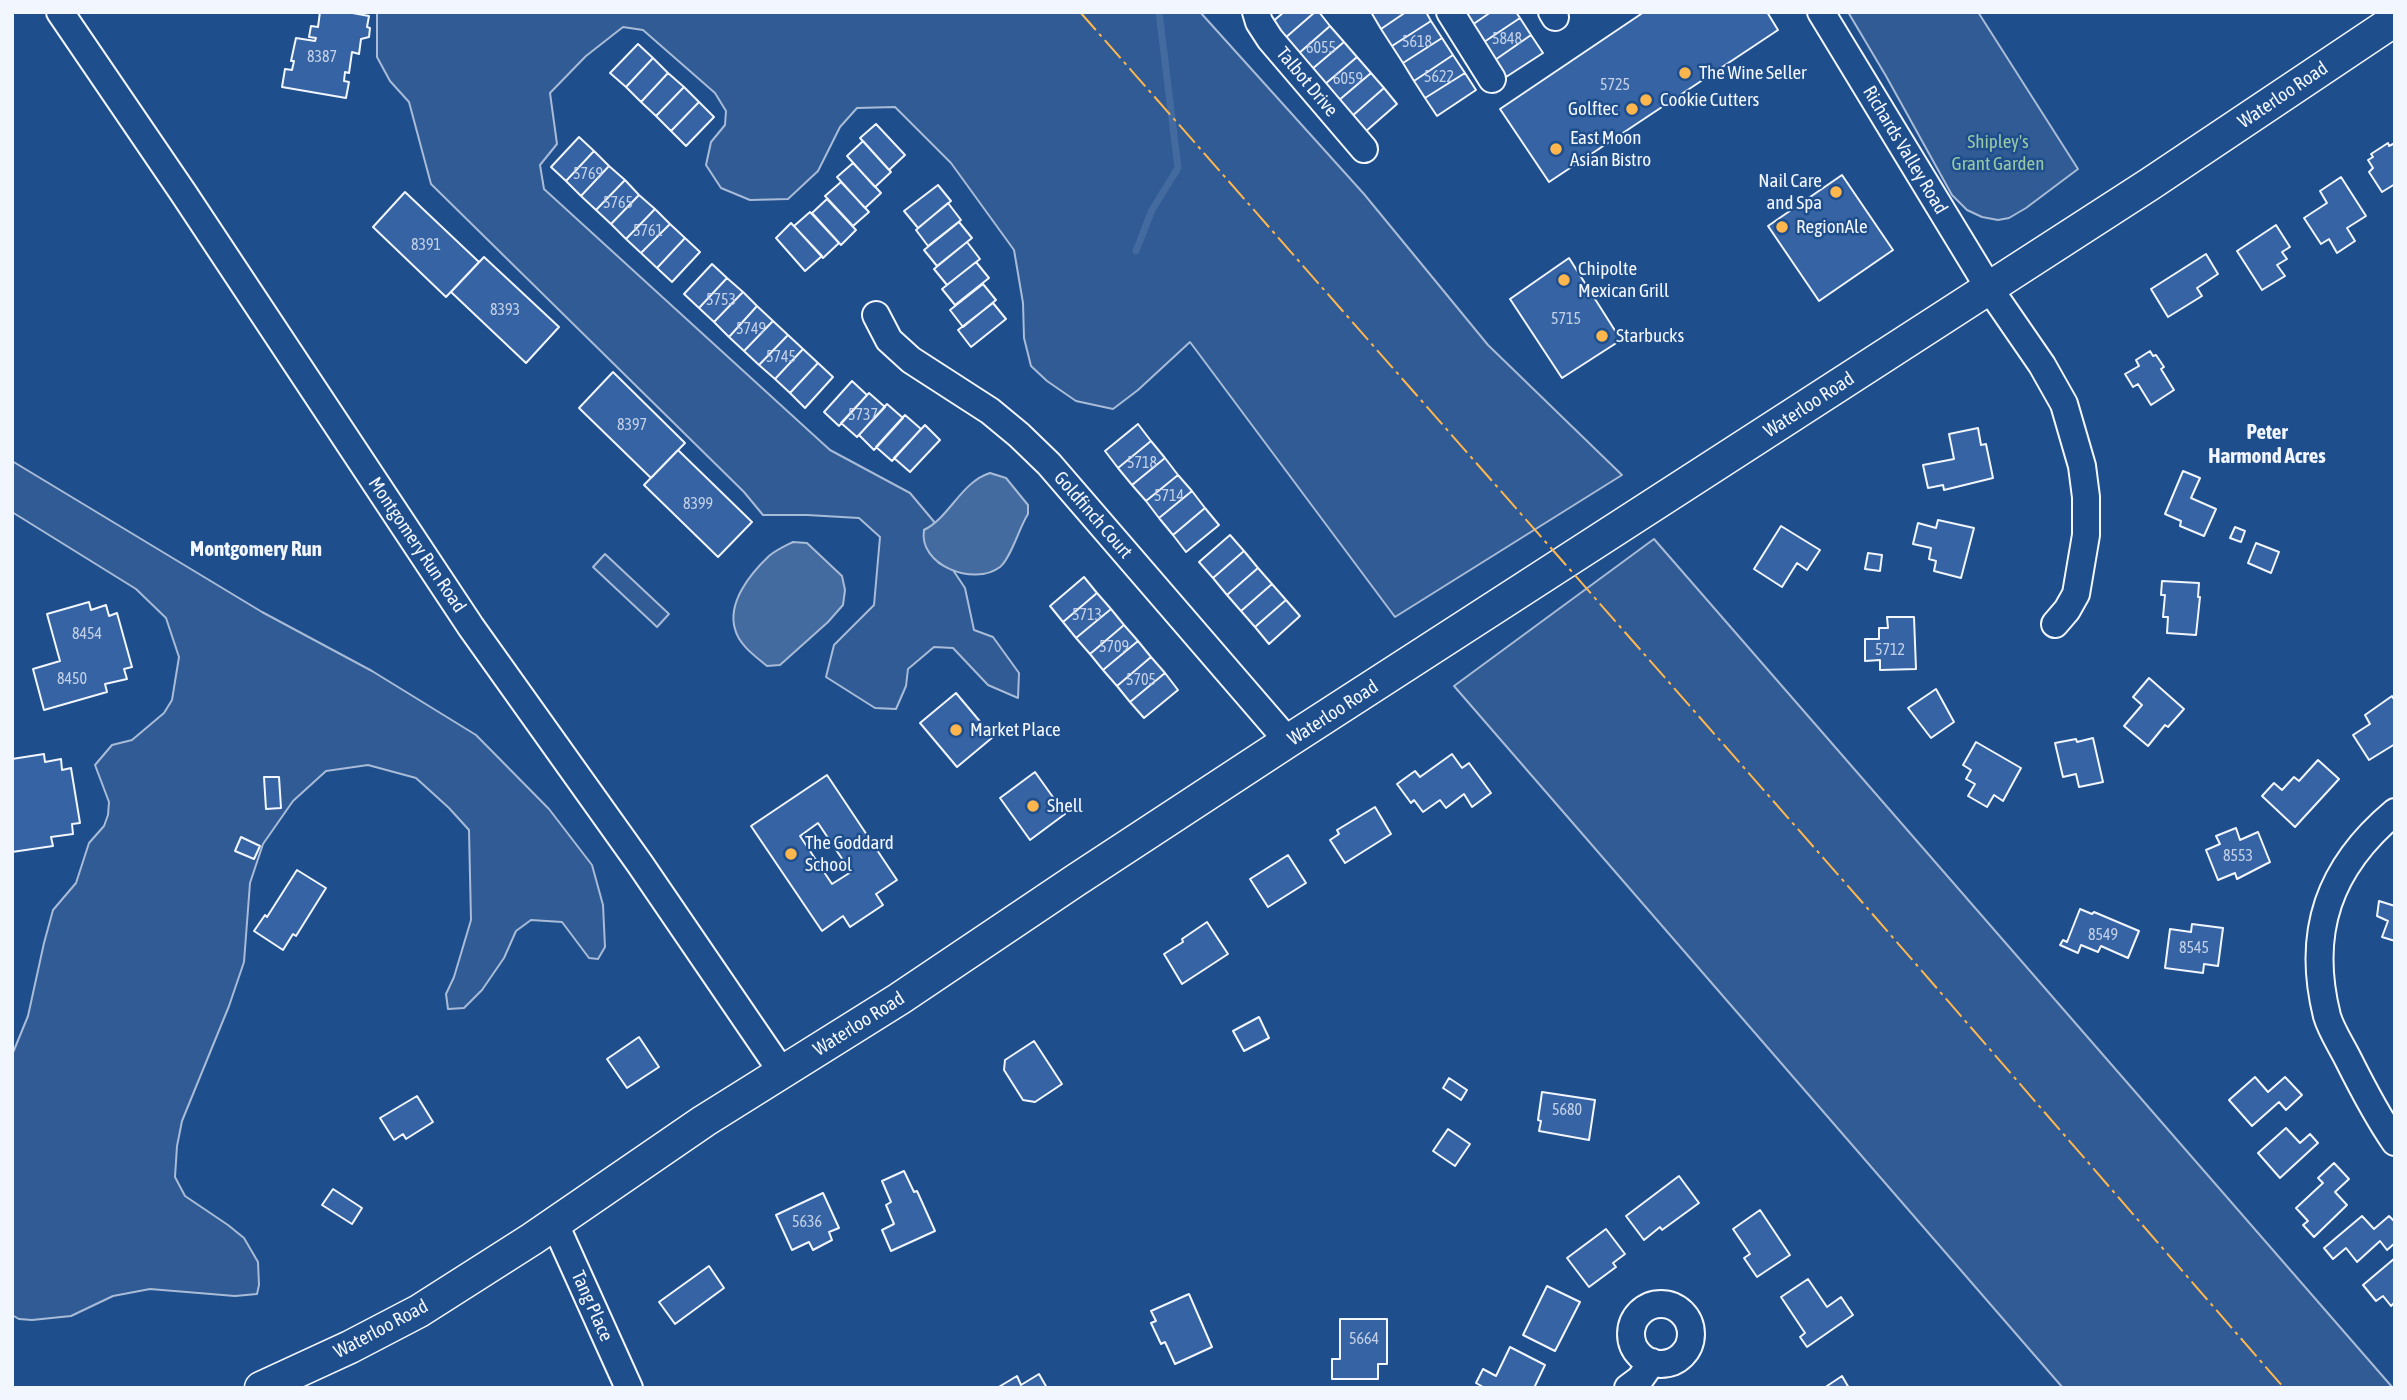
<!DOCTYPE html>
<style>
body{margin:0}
#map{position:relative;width:2407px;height:1400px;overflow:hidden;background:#1f4e8c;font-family:"Asap Condensed",sans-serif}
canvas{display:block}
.frame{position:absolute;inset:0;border:14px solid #f2f6ff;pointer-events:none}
</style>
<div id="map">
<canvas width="2407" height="1400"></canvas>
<div class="frame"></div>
</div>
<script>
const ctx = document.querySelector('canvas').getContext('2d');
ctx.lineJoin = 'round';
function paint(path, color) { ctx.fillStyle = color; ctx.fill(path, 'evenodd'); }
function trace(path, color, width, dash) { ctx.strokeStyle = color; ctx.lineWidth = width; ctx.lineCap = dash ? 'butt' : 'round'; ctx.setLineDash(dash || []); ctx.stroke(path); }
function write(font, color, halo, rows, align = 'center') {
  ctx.font = font + ' "Asap Condensed",sans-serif'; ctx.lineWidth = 5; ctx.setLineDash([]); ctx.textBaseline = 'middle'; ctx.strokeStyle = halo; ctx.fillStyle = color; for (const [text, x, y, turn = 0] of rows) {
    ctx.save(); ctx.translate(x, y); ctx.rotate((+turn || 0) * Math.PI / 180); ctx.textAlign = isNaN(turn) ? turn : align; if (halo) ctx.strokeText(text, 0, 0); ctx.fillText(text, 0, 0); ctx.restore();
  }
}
const built = new Path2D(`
 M377,12H1200L1364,194L1488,345L1622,475L1395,617L1190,342L1138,390L1113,409L1076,401L1047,381L1031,366L1024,338L1023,303L1014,250L951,163L895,107L857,108L840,127L818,171L788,199L750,200L721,188L706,165L711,142L725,125L726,111L715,93L643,30L623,27L586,56L550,93L557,144L540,165L544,189L830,450L910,493L936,524L924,530L939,563L953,570L965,588L974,630L993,637L1019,673L1018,698L988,685L953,648L934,647L908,669L906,686L896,709L875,708L826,677L834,645L874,605L880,537L859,518L807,515H763L744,492L431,184L409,102L390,81L377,57Z
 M1848,12H1978L2078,169L2026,208L2009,218L1998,220L1982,217L1967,210L1952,195L1886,76Z
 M12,461L262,612L372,671L476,735L549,809L592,865L603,905L605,947L598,959L589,958L562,922L531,920L516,931L504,958L482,990L464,1008L448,1009L446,994L454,977L471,920L469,830L449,808L416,778L368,765L326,771L293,801L263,844L250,883L244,962L229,1006L182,1121L177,1146L175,1177L185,1196L228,1225L244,1238L258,1262L259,1285L257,1294L235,1296L150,1289L113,1296L71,1316L32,1320L19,1319L12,1315V1055L28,1016L44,943L53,910L76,883L89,843L104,826L108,815L109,802L95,765L112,745L132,740L164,713L172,700L179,657L166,618L136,589L12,512Z
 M1654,539L2393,1388H2063L1454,686Z
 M605,554L669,614L657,627L593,567Z`);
const water = new Path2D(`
 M990,473L1006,478L1028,505V514C1019,528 1011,558 1000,567C974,587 918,565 924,530C950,517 961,482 990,473Z
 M793,542L807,543L842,576L845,590L843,605L828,622L780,665L767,666C755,656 739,645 735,629C727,602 751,573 769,556C776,550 785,546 793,542Z`);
const stream = new Path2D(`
 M1136,251L1152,210L1178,168L1159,12`);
const building = new Path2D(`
 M320,12H347L369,16L367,27L370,28L369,37L361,39L359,54L352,52L349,73L345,72L344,81L349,82L346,98L282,87L285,69L292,70L294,61H291L296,38L315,41L316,38L309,37L311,26L318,27Z
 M1284,12H1315L1284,39L1271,23Z
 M1315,12H1319L1330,26L1298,54L1284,39Z
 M1371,12H1406L1381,29Z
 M1406,12H1426L1431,21L1392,46L1381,29Z
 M1464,12H1491L1472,25Z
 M1491,12H1516L1520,18L1484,42L1472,25Z
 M1644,12H1767L1778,30L1549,182L1500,109Z
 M1520,18L1531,35L1495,60L1484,42Z
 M1431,21L1442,38L1403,63L1392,46Z
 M1330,26L1344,42L1311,70L1298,54Z
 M1531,35L1543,53L1506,77L1495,60Z
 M1442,38L1453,55L1414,81L1403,63Z
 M1344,42L1357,57L1324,85L1311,70Z
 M638,44L653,58L626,87L610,73Z
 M1453,55L1465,73L1425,98L1414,81Z
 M1357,57L1371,73L1338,101L1324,85Z
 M653,58L668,73L641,102L626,87Z
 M668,73L684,87L656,116L641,102Z
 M1371,73L1384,88L1351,117L1338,101Z
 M1465,73L1476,90L1437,116L1425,98Z
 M684,87L699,102L671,131L656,116Z
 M1384,88L1397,104L1365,132L1351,117Z
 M699,102L714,117L686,146L671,131Z
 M876,124L905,155L889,170L860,138Z
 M579,137L594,151L566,181L551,167Z
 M863,141L891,172L875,187L847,156Z
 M2388,143L2389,146L2395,143V184L2382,192L2369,172L2373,168L2368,160L2373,157L2371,154Z
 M594,151L609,166L581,196L566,181Z
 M853,163L881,193L865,208L837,177Z
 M609,166L625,180L596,210L581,196Z
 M1842,175L1893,250L1819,301L1768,226Z
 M2341,177L2366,216L2347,228L2355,241L2337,253L2329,239L2321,244L2304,218L2327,203L2320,191Z
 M625,180L639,195L611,224L596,210Z
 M841,182L869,212L853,226L825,196Z
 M938,185L951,201L918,228L904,211Z
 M405,192L479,262L446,297L373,227Z
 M639,195L655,209L626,239L611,224Z
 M827,199L856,230L841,245L812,213Z
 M948,203L961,220L928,246L916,230Z
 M655,209L670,224L641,253L626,239Z
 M810,212L839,243L823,258L794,226Z
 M959,222L972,238L937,266L924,250Z
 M791,223L822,256L805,271L776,238Z
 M670,224L685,238L657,268L641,253Z
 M2276,225L2290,247L2282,252L2287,259L2277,265L2285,276L2262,290L2237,251Z
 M685,238L700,252L672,282L657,268Z
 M967,242L980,259L947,285L934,269Z
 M2206,254L2218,274L2197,288L2202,296L2168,317L2151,289Z
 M484,257L559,327L526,363L451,292Z
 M1569,258L1621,340L1562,378L1510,299Z
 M976,262L989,278L955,305L942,289Z
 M712,264L727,278L699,308L684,294Z
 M727,278L743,292L714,322L699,308Z
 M983,284L996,300L963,327L950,310Z
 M743,292L757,306L729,337L714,322Z
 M993,303L1006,319L971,347L958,330Z
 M757,306L773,321L744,351L729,337Z
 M773,321L788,335L759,365L744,351Z
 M788,335L803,349L775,379L759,365Z
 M803,349L818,363L790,393L775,379Z
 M2150,351L2153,356L2156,355L2164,367L2161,369L2174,390L2151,405L2138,384L2133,387L2125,374L2139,366L2136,360Z
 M818,363L833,377L805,408L790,393Z
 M613,372L685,443L651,478L579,408Z
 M852,381L867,395L839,426L824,412Z
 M869,393L885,407L857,437L841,423Z
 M887,404L903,418L874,450L859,435Z
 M905,415L921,429L892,461L876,447Z
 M1138,424L1151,441L1118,468L1105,451Z
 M925,425L940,440L910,472L894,458Z
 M1978,428L1981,445L1986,444L1993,478L1944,490L1943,485L1928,488L1923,465L1954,459L1949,434Z
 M1151,441L1165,458L1132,485L1118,468Z
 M678,450L752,522L718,557L644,485Z
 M1165,458L1178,475L1146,501L1132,485Z
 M2183,471L2200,478L2191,498L2216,509L2204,536L2180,526L2181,521L2165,514Z
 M1178,475L1192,491L1159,518L1146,501Z
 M1192,491L1205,508L1173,535L1159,518Z
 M1205,508L1219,525L1186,552L1173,535Z
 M1938,520L1974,528L1961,578L1934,571L1936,561L1929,559L1931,548L1913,544L1918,523L1936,528Z
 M1781,526L1820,550L1807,570L1797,563L1782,587L1754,569Z
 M2235,527L2245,531L2241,542L2230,538Z
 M1230,535L1244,551L1213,578L1199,562Z
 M2256,543L2279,552L2271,573L2248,563Z
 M1244,551L1258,568L1227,595L1213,578Z
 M1868,553L1882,555L1880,571L1865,569Z
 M1258,568L1272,584L1241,611L1227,595Z
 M1084,577L1097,593L1063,622L1050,606Z
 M2162,581L2199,583L2198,597H2200L2196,635L2167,633L2168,617H2163L2165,595H2161Z
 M1272,584L1286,600L1255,627L1241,611Z
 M1097,593L1111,609L1076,638L1063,622Z
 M1286,600L1300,616L1269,644L1255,627Z
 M89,602L91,610L106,605L109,616L117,613L132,667L124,669L127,679L105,684L107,692L44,710L33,669L60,661L47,614Z
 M1111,609L1124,625L1090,654L1076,638Z
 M1887,617H1914L1916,669L1880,670V660L1865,661V639H1879V628H1888Z
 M1124,625L1138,641L1103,670L1090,654Z
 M1138,641L1151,657L1117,686L1103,670Z
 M1151,657L1165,673L1130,702L1117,686Z
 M1165,673L1178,690L1144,718L1130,702Z
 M2149,678L2184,709L2168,727L2165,725L2148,746L2124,726L2142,705L2133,697Z
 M1936,689L1954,722L1931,738L1908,708Z
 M956,693L993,737L957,767L920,723Z
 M2392,696L2395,701V744L2369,760L2353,735L2370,724L2365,715Z
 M2093,738L2103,782L2079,787L2076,774L2063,777L2055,743L2076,739L2077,742Z
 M1976,742L2021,768L2003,801L1994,795L1987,807L1968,796L1975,784L1966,779L1971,770L1963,765Z
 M44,754L45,762L61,759L62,770L71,768L80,823L72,824L73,834L51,837L53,846L12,852V759Z
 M1452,754L1462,768L1469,763L1491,793L1472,807L1464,794L1446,808L1440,800L1423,812L1414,800L1411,803L1397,784L1415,771L1420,777Z
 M2318,760L2339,779L2295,827L2262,796L2274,783L2282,790L2294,777L2299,781Z
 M1035,772L1065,814L1030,840L1000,798Z
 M827,775L897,880L876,894L883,905L850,927L843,916L822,931L751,826ZM818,823L851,872L832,884L800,836Z
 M264,777H279L281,808L266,809Z
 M1375,807L1391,834L1345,863L1330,840L1339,834L1337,830Z
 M2236,828L2240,840L2258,832L2270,862L2237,879L2235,873L2218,880L2206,850L2220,844L2216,836Z
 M241,837L260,846L254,859L235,851Z
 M1288,855L1306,883L1268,907L1250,879Z
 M297,870L326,888L296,936L293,934L283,950L254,931L265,915L267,917Z
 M2379,901L2395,906V941L2382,937L2388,921L2377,916Z
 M2080,909L2092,914L2094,912L2139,931L2128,958L2101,946L2098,952L2081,945L2078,953L2060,945L2063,940L2067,942Z
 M1207,922L1228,954L1182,984L1164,954L1183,942L1182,939Z
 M2192,924L2223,928L2218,966L2204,964L2203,973L2165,968L2170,929L2191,932Z
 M1259,1017L1269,1038L1244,1051L1233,1031Z
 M639,1037L659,1067L627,1088L607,1059Z
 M1034,1041L1062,1084L1035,1102L1023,1100L1004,1070L1005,1060Z
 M2255,1077L2268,1092L2285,1077L2302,1095L2286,1110L2279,1102L2252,1126L2229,1100Z
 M1449,1078L1467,1090L1461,1100L1443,1088Z
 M1542,1092L1595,1100L1589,1140L1539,1131L1541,1121L1538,1120Z
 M417,1096L433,1122L406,1139L403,1134L394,1140L380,1118Z
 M2286,1128L2300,1143L2310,1134L2318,1143L2280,1178L2258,1153Z
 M1448,1129L1470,1144L1455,1166L1433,1151Z
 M2334,1163L2349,1179L2335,1192L2347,1205L2314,1237L2303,1225L2308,1221L2296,1208L2323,1183L2318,1178Z
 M904,1171L914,1192L917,1191L935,1231L891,1251L882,1230L894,1224L886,1205L891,1202L882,1181Z
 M1679,1176L1699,1203L1662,1230L1660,1227L1644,1240L1626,1216Z
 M333,1189L362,1208L352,1224L322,1205Z
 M823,1193L839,1228L829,1232L832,1240L813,1250L809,1242L792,1250L776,1215Z
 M1760,1210L1790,1255L1757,1277L1744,1258L1750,1254L1733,1229Z
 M2362,1216L2374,1229L2389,1216L2395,1222V1243L2387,1250L2380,1241L2357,1262L2346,1248L2333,1259L2324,1248Z
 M1606,1229L1625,1254L1613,1263L1616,1267L1589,1287L1567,1258Z
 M2395,1258V1302L2391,1306L2383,1296L2376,1301L2363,1285Z
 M709,1266L724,1288L675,1324L659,1302Z
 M1808,1279L1827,1307L1841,1297L1853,1315L1807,1347L1800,1337L1805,1333L1781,1297Z
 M1547,1286L1580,1302L1555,1351L1523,1335Z
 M1189,1294L1212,1347L1175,1364L1165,1342L1161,1344L1151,1323L1156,1321L1151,1311Z
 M1340,1319H1387V1364H1378V1379H1332V1359H1340Z
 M1510,1347L1545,1365L1534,1388H1485L1476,1383L1483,1369L1496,1376Z
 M1039,1374L1047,1388H997L1017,1376L1021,1385Z
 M1842,1376L1849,1388H1824Z`);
const minor = new Path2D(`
 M60,12L184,194L471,627L640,864L782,1072
 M1256,12L1259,22L1270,39L1364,149
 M1450,12L1492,79
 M1552,12L1555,17
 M1821,12L1989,288L2042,365L2064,404L2082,466L2086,497V535L2076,594L2067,610L2055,624
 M876,315L889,340L911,360L990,411L1019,435L1049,464L1288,741
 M2395,812C2329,867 2306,932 2327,1016C2331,1030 2341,1045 2348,1059C2362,1087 2377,1116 2395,1142
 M555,1224L629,1388
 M1631 1334a30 30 0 1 1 60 0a30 30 0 1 1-60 0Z
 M1628,1388L1640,1379L1652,1362`);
const major = new Path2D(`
 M261,1388L350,1347L419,1311L532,1239L704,1121L899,999L1076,880L1288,741L2150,184L2395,20`);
const power = new Path2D(`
 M1080,12L1862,902L2284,1388`);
const markers = [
 [1685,73,7,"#ffb74d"],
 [1646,100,7,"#ffb74d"],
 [1632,109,7,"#ffb74d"],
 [1556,149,7,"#ffb74d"],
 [1836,192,7,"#ffb74d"],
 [1782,227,7,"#ffb74d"],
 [1564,280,7,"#ffb74d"],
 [1602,336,7,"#ffb74d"],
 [956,730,7,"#ffb74d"],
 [1033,806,7,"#ffb74d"],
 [791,854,7,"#ffb74d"]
];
const numberNames = [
 ["5848",1507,39],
 ["5618",1417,42],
 ["6055",1321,48],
 ["8387",322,57],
 ["5622",1439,77],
 ["6059",1348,79],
 ["5725",1615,85],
 ["5769",588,174],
 ["5765",618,203],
 ["5761",648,231],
 ["8391",426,245],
 ["5753",721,300],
 ["8393",505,310],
 ["5715",1566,319],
 ["5749",751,329],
 ["5745",781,357],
 ["5737",863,415],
 ["8397",632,425],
 ["5718",1142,463],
 ["5714",1169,496],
 ["8399",698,504],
 ["5713",1087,615],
 ["8454",87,634],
 ["5709",1114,647],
 ["5712",1890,650],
 ["8450",72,679],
 ["5705",1141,680],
 ["8553",2238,856],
 ["8549",2103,935],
 ["8545",2194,948],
 ["5680",1567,1110],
 ["5636",807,1222],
 ["5664",1364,1339]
];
const poiNames = [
 ["The Wine Seller",1699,73],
 ["Cookie Cutters",1660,100],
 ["Golftec",1618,109,"right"],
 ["East Moon",1570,138],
 ["Asian Bistro",1570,160],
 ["Nail Care",1822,181,"right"],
 ["and Spa",1822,203,"right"],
 ["RegionAle",1796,227],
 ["Chipolte",1578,269],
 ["Mexican Grill",1578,291],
 ["Starbucks",1616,336],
 ["Market Place",970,730],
 ["Shell",1047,806],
 ["The Goddard",805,843],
 ["School",805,865]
];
const streetNames = [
 ["Talbot Drive",1307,82,50],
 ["Waterloo Road",2283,95,-34],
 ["Richards Valley Road",1905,150,59],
 ["Waterloo Road",1809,405,-33],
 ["Goldfinch Court",1093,515,49],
 ["Montgomery Run Road",417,545,56],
 ["Waterloo Road",1333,713,-33],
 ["Waterloo Road",859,1024,-32],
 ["Tang Place",592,1306,66],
 ["Waterloo Road",381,1329,-28]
];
const parkNames = [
 ["Shipley's",1998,142],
 ["Grant Garden",1998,164]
];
const neighbourhoodNames = [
 ["Peter",2267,432],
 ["Harmond Acres",2267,456],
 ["Montgomery Run",256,549]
];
paint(built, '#305b95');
trace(built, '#a8bbd7', 2);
paint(water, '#446ba0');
trace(water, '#a8bbd7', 2);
trace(stream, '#446ba0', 7);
paint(building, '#3563a3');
trace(building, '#f2f6ff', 2);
trace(minor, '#f2f6ff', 30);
trace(major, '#f2f6ff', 35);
trace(minor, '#1f4e8c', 26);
trace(major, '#1f4e8c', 32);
trace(power, '#ffb74d', 2, [24, 5, 3.5, 5]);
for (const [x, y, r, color] of markers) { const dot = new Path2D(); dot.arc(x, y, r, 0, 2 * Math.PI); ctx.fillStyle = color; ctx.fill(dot); trace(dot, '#1f4e8c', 2.5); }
write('16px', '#c3d1e8', null, numberNames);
write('19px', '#f2f6ff', '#1f4e8c', poiNames, 'left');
write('19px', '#f2f6ff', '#1f4e8c', streetNames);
write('19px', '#97c8a6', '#1f4e8c', parkNames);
write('bold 21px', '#f2f6ff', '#1f4e8c', neighbourhoodNames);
</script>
